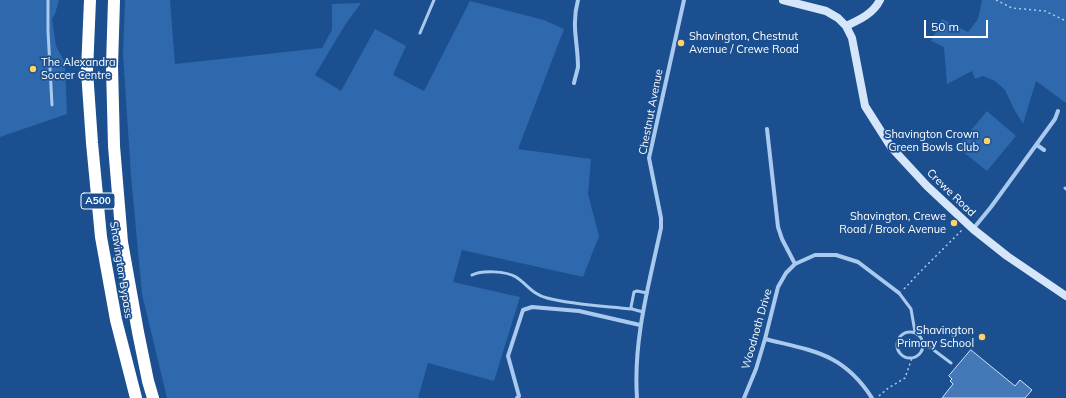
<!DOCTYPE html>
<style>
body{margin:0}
#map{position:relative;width:1066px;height:398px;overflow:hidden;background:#1b4f8f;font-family:Mulish,sans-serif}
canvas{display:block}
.scale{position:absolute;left:924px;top:20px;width:64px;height:18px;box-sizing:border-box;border:2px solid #fff;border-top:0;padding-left:5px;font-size:12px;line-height:14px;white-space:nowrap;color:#fff;-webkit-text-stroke:3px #1b4f8f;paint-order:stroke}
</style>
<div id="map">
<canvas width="1066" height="398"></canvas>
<div class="scale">50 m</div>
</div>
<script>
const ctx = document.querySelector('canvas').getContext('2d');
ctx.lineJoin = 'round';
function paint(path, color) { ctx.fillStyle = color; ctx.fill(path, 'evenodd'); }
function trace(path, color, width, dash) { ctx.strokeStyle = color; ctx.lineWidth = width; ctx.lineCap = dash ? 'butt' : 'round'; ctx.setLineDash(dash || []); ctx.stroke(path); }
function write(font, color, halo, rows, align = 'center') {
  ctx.font = font + ' Mulish,sans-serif'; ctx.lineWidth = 3.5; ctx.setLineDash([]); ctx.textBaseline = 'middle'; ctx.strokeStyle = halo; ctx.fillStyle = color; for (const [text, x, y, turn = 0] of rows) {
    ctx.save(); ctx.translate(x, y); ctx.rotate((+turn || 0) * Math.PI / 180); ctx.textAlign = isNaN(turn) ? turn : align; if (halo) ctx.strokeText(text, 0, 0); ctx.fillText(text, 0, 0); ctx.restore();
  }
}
const green = new Path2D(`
 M0,0H59L55,14L52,19L56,46L65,63L67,114L0,137Z
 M125,0H170L175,64L322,48L332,30V4L361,3L345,25L315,75L341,91L375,29L406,46L393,75L424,91L470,1L544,20L564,29L518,149L591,159L588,194L599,236L583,277L462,250L453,282L520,297L494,381L428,363L418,398H167L142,294L131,176L123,54Z
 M982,0H1066V103L1036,81L1023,124L1014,109L1005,90L995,81L983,76L975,79L972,71L947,84L944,47L931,41L942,19L968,32L978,19Z
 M987,111L1016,136L987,171L957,147Z`);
const building = new Path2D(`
 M971,350L1015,386L1020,380L1032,390L1025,398H942L953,384L950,381L952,379L949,376Z`);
const path = new Path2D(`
 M996,0L1012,8L1045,11L1066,21
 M904,289L919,273L963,229
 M879,396L887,389L905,378L912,358`);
const lane = new Path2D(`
 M48,0V31L52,105
 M420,33L434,0
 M1065,188L1066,189
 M472,275C482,270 506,271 516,277C527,284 533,295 547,298C574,305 604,306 632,309
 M899,293L911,309L915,332
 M643,312L632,309L631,307L634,292L637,291L647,293
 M897 345a13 13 0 1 1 26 0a13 13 0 1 1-26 0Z
 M923,345L931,348L951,363`);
const street = new Path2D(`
 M574,83C575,78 577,72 578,67C578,42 571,26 578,0
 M1037,145L1044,150
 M973,229L991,207L1055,119L1058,111
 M795,264L815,255H836L858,262L899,293
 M765,339C813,351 843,353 872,398
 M517,398L519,396L508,356L523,310L532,307L579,311L640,325
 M637,398C633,340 649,284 661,228V218L649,158L684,0
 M744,398L756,369L765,339L778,287L786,273L795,264L782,239L778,227L767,129`);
const secondary = new Path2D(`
 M783,0L826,11L838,18L846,26L852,38L865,106L891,147L927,186L973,229L1007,256L1066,296
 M846,26C859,20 873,14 880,0`);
const highway = new Path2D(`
 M90,0L87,71L92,143L101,237L116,320L136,398
 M114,0L112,66L114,146L122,242L138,332L148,381L153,398`);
const markers = [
 [681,43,4,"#ffd166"],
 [33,69,4,"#ffd166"],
 [987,141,4,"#ffd166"],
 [954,223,4,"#ffd166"],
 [982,337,4,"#ffd166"]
];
const shields = [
 [98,201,34]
];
const shieldNames = [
 ["A500",98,201]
];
const poiNames = [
 ["Shavington, Chestnut",689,37,"left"],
 ["Avenue / Crewe Road",689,50,"left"],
 ["The Alexandra",41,63,"left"],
 ["Soccer Centre",41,76,"left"],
 ["Shavington Crown",979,135],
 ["Green Bowls Club",979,148],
 ["Shavington, Crewe",946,217],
 ["Road / Brook Avenue",946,230],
 ["Shavington",974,331],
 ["Primary School",974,344]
];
const streetNames = [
 ["Chestnut Avenue",651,112,-79],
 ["Crewe Road",951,193,44],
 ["Shavington Bypass",121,270,81],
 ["Woodnoth Drive",757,329,-74]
];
paint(green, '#2e69ad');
paint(building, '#4478b7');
trace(building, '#cfe3fa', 1);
trace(path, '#a9c9ee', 1.5, [2, 3]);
trace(lane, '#a9c9ee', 3);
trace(street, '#a9c9ee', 4);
trace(secondary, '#d6e6fa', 8);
trace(highway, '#fff', 12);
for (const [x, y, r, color] of markers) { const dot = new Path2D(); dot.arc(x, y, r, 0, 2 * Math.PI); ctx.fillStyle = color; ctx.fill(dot); trace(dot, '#1b4f8f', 1.5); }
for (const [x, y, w] of shields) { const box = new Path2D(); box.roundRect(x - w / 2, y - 8, w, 16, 3); ctx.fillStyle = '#1b4f8f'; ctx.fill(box); trace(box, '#fff', 1); }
write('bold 10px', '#fff', null, shieldNames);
write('11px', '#fff', '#1b4f8f', poiNames, 'right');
write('11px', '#fff', '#1b4f8f', streetNames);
</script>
